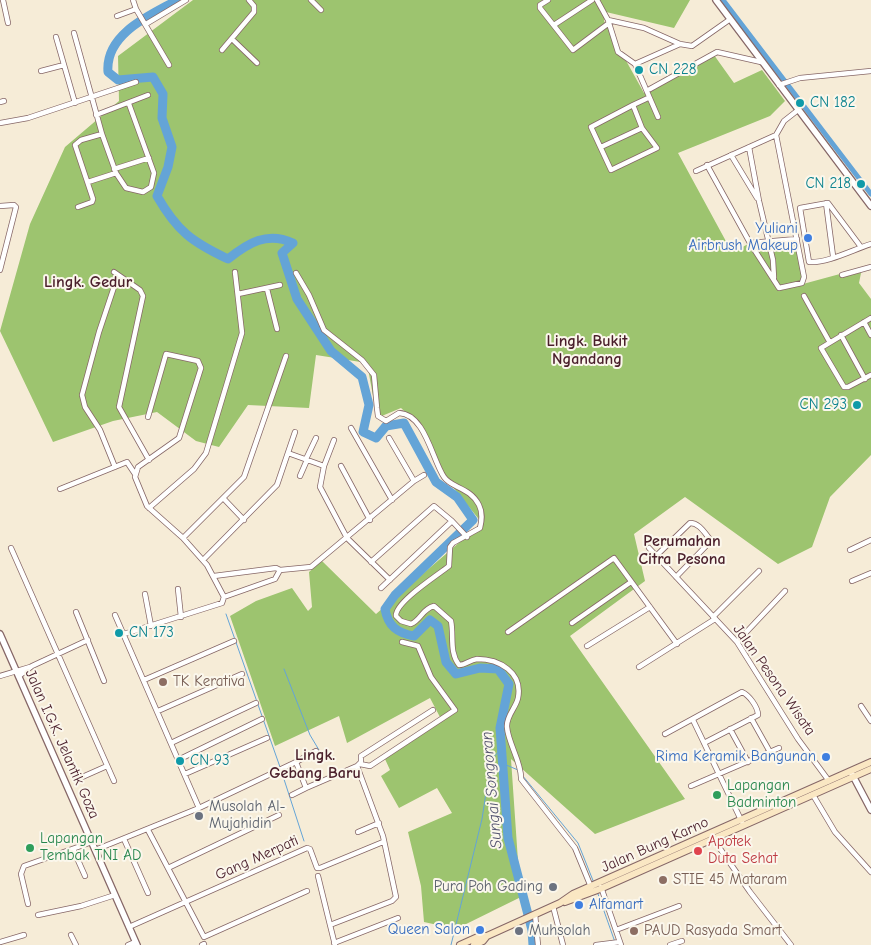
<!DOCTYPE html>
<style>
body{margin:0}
canvas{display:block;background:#f6ecd7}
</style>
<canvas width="871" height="945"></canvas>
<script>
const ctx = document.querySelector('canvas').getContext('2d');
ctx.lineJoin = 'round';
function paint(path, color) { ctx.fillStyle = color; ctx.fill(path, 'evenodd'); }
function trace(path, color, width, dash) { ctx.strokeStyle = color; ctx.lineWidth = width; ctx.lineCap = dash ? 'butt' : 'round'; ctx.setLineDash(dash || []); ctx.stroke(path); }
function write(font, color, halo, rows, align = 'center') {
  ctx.font = font + ' "Comic Neue",sans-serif'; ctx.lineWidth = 4; ctx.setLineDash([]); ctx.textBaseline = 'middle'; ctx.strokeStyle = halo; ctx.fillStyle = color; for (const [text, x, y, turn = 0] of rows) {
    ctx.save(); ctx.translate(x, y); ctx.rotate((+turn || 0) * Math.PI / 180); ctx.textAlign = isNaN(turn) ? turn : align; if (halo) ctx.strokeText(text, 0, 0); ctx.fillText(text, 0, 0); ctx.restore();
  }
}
const green = new Path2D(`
 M193,0H690L674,28L606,12L604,21L644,93L666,77L714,55L734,83L762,70L785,101L770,116L678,153L728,245L739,249L748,244L796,242L803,284L862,268L859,283L871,299V455L830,497L812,547L778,564L685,497L634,534L645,581L570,636L685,799L595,834L511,759L518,861L525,895L456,929L424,922L421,886L408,832L452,813L437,788L399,808L381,776L390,770L385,759L441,719L430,698L347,743L339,716L275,746L230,616L256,601L292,588L308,611L312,607L309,572L322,561L376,614L482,523L443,475L419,425L401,408L377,418L367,363L316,355L309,408L248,405L219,447L196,441L157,412L113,421L53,442L0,331L30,224L65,147L119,101L118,56Z`);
const stream = new Path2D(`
 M226,614L280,767
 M284,669L310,735L319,750
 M504,764L518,770
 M281,770L304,841
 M522,775L578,843L594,883
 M598,894L616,945
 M451,945L482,819L491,760L500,750`);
const canal = new Path2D(`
 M723,0L871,194`);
const river = new Path2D(`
 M178,0C150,15 105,34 108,72L118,80L153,77L163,94L162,118L172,147L168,167L157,196C177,231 192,242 228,259C248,243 267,231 293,243L282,253L297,299L331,351L362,377L369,405L363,432L376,438L386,426L404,423L436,482L457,497L473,520L395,595L385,609C388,626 397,633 414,636L430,620L438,626L446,662L456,674L480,668L498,669L509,684L500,728L508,838L532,930L533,945`);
const minor = new Path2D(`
 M3,0L8,23
 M133,0L136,9L169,65
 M311,0L321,10
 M548,0L540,5V8L573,50L609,23
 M597,0L608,20L618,52L635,64L658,117
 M117,16L136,9
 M608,20L644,28L680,44L692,46L729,20
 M146,24L186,0
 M554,25L592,0
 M74,33L102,134L116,173L126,188L143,192L151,187L154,173L129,104
 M56,37L75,103
 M232,39L257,63
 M222,50L254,12V6L249,0
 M635,64L680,44
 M41,71L64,65
 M779,85L800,78L871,71
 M650,89L717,52L761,62
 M0,102L4,101
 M633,105L591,127L611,170L657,148L642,128L633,105L648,98
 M96,115L148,95
 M0,123L28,118L136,82
 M601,147L642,128
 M749,147L759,201L773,260L774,278
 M731,155L757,198
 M707,165L750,243L779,288L802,283L804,277L776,135L784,121L798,110
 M114,169L149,158
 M696,171L776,135
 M88,182L116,173
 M826,203L833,256
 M0,206L14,205L16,207L0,270
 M78,207L92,202L93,199L75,145L81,140L102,134
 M750,243L797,239
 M861,247L828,203L800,208L809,262C828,263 852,250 871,244
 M114,272L140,290L143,296L119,407L149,460
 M296,273L309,295L324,330L362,360L374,375L377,408L378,416L386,421L399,413C425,414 432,459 444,477C451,488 470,487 479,505C483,513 482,520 480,528L453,543L450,547L449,566C438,575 395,602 396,616L401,621L411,624C421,620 422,609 434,606L451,621C454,636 449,652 459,665C466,665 469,660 477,659C499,659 523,672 518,698C516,708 506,716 507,727C508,743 522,763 521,779L575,848L591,887
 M842,275L871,267
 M267,289L277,329
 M238,294L280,285
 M804,296L829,341
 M871,318L821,348L844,387H848L871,375
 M864,322L871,335
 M841,335L865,379
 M351,428L392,500
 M334,440L324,466L320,487L347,538L390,580
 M288,453L324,466
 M306,459L316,438
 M341,466L370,520
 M115,467L100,430L85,407L82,395L99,332L118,275
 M300,476L307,460
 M414,481L424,475
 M60,489L127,462L135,474
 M224,499L244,520
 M149,508L194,469L206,453L242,333L235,272
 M452,521L467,537
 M183,538L244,477L286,356
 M11,548L114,781
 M649,548L737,642L798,739L829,781
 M850,550L871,540
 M657,555L690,523C699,523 704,532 709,538V543L676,577
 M203,560L277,485L295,432
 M371,562L434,506L452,521L381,588
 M214,576L276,568L280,570L311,567L414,481L389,438
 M852,581L871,573
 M178,589L181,617
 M145,594L151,626
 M224,597L275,579L280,570
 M76,612L104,681
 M713,617L759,571
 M572,623L631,582
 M508,632L614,558L677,644
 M124,634L222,603L224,597L207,565L183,538L147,506L135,477L138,467L179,438L201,368L198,361L166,354L148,417
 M737,642L785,591
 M587,646L650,607
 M639,667L715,619
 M0,676L30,667
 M19,676L32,666L88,640
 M144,680L234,641
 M861,706L871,721
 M158,711L242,674
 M751,718L770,752
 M693,720L742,822
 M730,729L748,762
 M665,734L742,692C749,695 758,707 758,715L704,743
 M171,743L256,703
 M178,760L262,719
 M296,762L316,751
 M360,764L370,766L455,710L431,677L418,646L402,642
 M185,774L267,738
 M80,778L107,766
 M691,786L779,748
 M292,795L306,788
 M813,795L835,832L871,872
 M199,808L296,762L306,788L357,766
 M148,830L204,937L307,891
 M358,832L379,823
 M712,837L750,892L791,945
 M124,839L148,893
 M73,849L85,876
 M95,850L199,808L115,615
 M168,868L279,815
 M318,876L330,925
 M601,887L621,945
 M28,904L21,874L24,866L92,842
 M553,906L563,945
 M535,914L538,945
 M38,915L81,906L115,895
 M129,927L307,848L310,849L317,868H320L383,842
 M616,930L679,906
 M71,935L76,945
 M0,942L24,935
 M334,943L398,918
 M128,945L135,942
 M202,945L204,944
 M335,945L330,925L392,901L396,897L383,836L357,766L361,762V756L433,710
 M596,945L620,942
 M670,945L682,941`);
const tertiary = new Path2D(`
 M716,0L871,206
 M0,634L137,945
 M852,774L871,810`);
const secondary = new Path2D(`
 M565,902L600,889L871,769
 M460,945L480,936H487L560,903L573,894L871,762
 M474,945L483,941L487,936`);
const markers = [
 [639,70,5,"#0f9aa8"],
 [800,103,5,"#0f9aa8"],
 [861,184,5,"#0f9aa8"],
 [808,238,5,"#3f7fe0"],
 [857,405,5,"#0f9aa8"],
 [119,633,5,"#0f9aa8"],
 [163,682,5,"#8d6e63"],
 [826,757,5,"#3f7fe0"],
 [180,761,5,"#0f9aa8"],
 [717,795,5,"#2e9e5b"],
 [199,816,5,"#6b7280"],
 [30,848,5,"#2e9e5b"],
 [698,851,5,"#e0444e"],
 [663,880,5,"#8d6e63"],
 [553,887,5,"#6b7280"],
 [579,905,5,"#3f7fe0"],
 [480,930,5,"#3f7fe0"],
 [519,931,5,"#6b7280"],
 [634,931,5,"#8d6e63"]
];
const cultureNames = [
 ["CN 228",649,70],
 ["CN 182",810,103],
 ["CN 218",851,184,"right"],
 ["CN 293",847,405,"right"],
 ["CN 173",129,633],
 ["CN 93",190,761]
];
const shopNames = [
 ["Yuliani",798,229],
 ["Airbrush Makeup",798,246],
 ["Rima Keramik Bangunan",816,757],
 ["Alfamart",589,905,"left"],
 ["Queen Salon",470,930]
];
const streetNames = [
 ["Jalan Pesona Wisata",774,680,55],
 ["Jalan I.G.K. Jelantik Goza",62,744,66],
 ["Jalan Bung Karno",655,845,-24],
 ["Gang Merpati",257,858,-24]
];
const educationNames = [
 ["TK Kerativa",173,682],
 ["STIE 45 Mataram",673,880],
 ["PAUD Rasyada Smart",644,931]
];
const leisureNames = [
 ["Lapangan",727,786],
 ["Badminton",727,803],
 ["Lapangan",40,839],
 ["Tembak TNI AD",40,856]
];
const worshipNames = [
 ["Musolah Al-",209,807],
 ["Mujahidin",209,824],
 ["Pura Poh Gading",543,887,"right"],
 ["Muhsolah",529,931]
];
const healthNames = [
 ["Apotek",708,842],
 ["Duta Sehat",708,859]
];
const neighbourhoodNames = [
 ["Lingk. Gedur",88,282],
 ["Lingk. Bukit",587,341],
 ["Ngandang",587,359],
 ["Perumahan",682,541],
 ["Citra Pesona",682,559],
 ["Lingk.",315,755],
 ["Gebang Baru",315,773]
];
const waterNames = [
 ["Sungai Songoran",492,790,-95]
];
paint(green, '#9dc46f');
trace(stream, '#64a4d7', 1);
trace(canal, '#64a4d7', 5);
trace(river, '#64a4d7', 9);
trace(minor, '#866767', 6);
trace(tertiary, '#866767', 8);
trace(secondary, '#866767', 8);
trace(minor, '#fff', 4.5);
trace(tertiary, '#fff', 5.5);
trace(secondary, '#fae7c3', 6);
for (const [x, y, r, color] of markers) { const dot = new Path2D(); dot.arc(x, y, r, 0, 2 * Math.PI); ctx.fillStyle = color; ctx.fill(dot); trace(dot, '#fbf7ec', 2); }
write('15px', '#0d838f', '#fbf7ec', cultureNames, 'left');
write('15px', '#366cbe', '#fbf7ec', shopNames, 'right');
write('15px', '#4a1f2b', '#fbf7ec', streetNames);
write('15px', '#785e54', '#fbf7ec', educationNames, 'left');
write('15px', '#27864d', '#fbf7ec', leisureNames, 'left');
write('15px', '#5b616d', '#fbf7ec', worshipNames, 'left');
write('15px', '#be3a42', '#fbf7ec', healthNames, 'left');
write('bold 16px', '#4a1f2b', '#fbf7ec', neighbourhoodNames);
write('italic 16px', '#545470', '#fbf7ec', waterNames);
</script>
